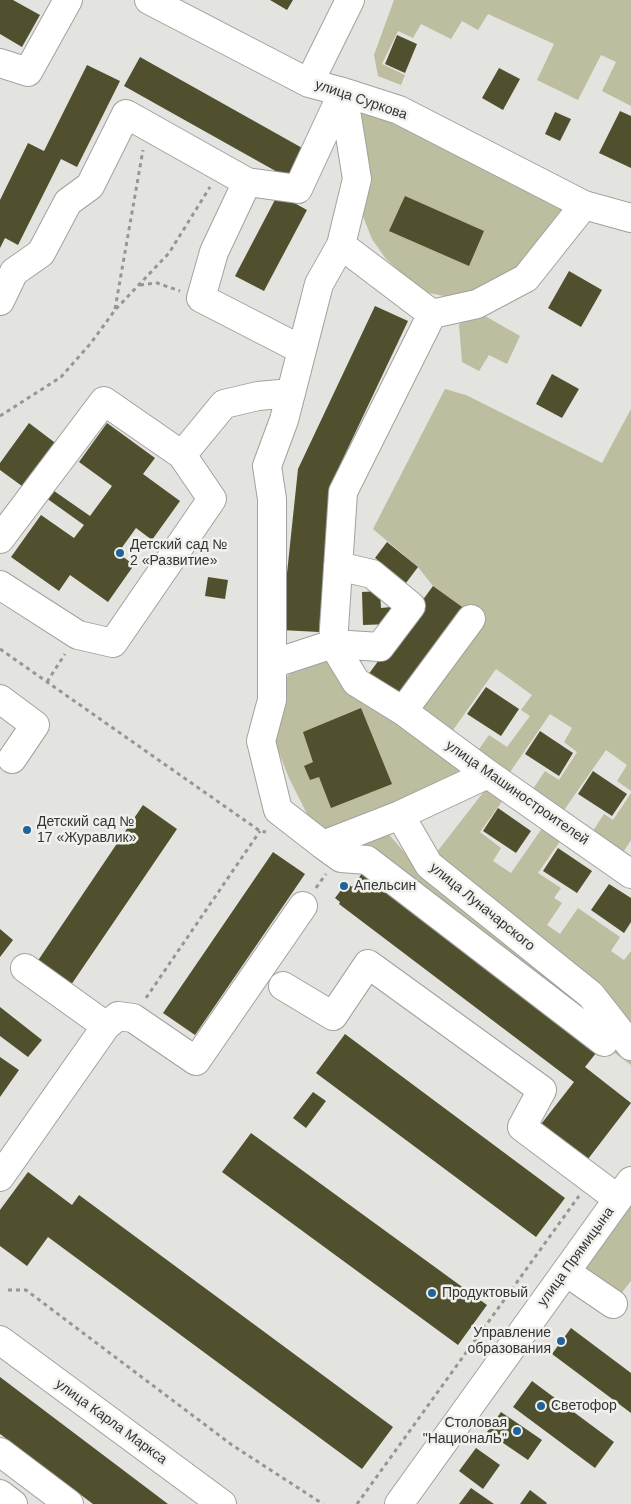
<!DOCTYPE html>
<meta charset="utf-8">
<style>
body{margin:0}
canvas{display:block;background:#e3e3df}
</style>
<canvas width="631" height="1504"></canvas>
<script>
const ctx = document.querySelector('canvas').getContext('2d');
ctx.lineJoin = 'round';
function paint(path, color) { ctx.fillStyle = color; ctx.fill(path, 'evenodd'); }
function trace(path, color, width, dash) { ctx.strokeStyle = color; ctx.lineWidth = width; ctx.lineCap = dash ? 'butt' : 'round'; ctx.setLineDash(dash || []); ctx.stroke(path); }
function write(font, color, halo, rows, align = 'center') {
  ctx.font = font + ' Helvetica,sans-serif'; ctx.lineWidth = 5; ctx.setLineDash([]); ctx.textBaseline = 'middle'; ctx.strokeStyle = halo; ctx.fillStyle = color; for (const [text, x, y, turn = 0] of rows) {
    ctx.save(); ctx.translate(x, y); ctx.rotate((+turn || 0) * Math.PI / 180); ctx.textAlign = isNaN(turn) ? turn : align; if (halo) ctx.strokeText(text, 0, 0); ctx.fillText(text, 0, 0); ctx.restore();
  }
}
const green = new Path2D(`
 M394,0H631V106L602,91L616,62L601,55L578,100L537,80L554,44L488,14L478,30L462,21L451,39L421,24L413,38L398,31L382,64L405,75L401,85L378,76L374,55Z
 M371,108L569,203L513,277L454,298L429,293L409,280L386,259L372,239L362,214L353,114Z
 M478,312L520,336L507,364L489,355L479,371L462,362L459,325L466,314Z
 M445,389L466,395L602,463L631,409V791L617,781L627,765L606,750L562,813L531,792L545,771L559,780L577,752L564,742L572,728L550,714L508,775L477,752L489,735L507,747L530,716L521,710L532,695L496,669L451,733L418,711L485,615L465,609L433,586L418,567L373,529Z
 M329,653L455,758L459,772L448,781L325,829L309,818L289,778L274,740L287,677L300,661Z
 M489,785L506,796L480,832L501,848L493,861L511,873L545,824L563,837L538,873L561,888L554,898L562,903L547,925L560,934L578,908L620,937L611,951L624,960L631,951V1023L433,857Z
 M631,793V840L622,854L591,834L604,814L613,820Z
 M385,830L412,861L585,1001L631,1059V1065L342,851Z
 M631,1198V1281L616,1300L581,1274Z`);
const building = new Path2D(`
 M0,0H13L40,15L22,47L0,34Z
 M270,0H293L287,10Z
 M397,35L417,44L405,73L385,64Z
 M140,57L304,149L288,178L124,86Z
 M87,65L120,81L77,167L61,159L18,245L5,238L0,248V200L28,143L44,151Z
 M499,68L520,79L503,110L482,98Z
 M620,111L631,116V168L599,153Z
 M555,112L571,119L560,141L545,134Z
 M278,194L307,210L264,291L235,276Z
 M405,196L484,231L469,266L389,231Z
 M569,271L602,290L581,327L548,308Z
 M375,306L408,321L331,484L319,632L281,630L298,469Z
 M552,374L579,389L562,418L536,404Z
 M29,423L58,445L34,477L90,516L112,486L79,462L107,423L155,458L143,474L180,501L152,540L136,528L118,553L134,565L108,602L70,575L59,591L11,557L41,515L74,538L84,525L28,485L26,489L0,470V463Z
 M387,542L418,567L406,583L375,558Z
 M208,577L228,580L225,599L205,596Z
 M433,586L465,609L400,699L368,675Z
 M380,591L381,608L391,607L392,624L363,625L362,592Z
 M486,687L519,709L501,736L467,714Z
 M361,708L392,784L331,808L319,777L310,780L304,766L313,762L303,732Z
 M540,731L573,753L559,776L525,754Z
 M593,771L627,794L612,816L578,794Z
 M143,805L177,829L71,985L37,962Z
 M498,808L531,831L516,853L483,831Z
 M558,848L592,871L577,893L543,871Z
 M273,852L305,874L195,1035L163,1013Z
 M366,868L600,1048L585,1067L631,1103L585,1163L538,1128L574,1082L339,904L340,902L335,898L344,886L347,883L352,887Z
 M609,884L631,898V922L624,933L591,910Z
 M0,929L13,940L0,957Z
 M0,1007L42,1040L28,1057L0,1036Z
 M345,1034L565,1198L536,1237L316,1073Z
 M0,1057L19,1070L0,1097Z
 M313,1092L326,1101L306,1128L293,1118Z
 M251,1133L487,1305L458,1345L222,1172Z
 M28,1172L72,1205L79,1195L393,1427L362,1469L48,1237L27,1266L0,1246V1210Z
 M571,1328L631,1373V1413L552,1354Z
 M0,1377L168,1504H93L0,1434Z
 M532,1381L614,1442L595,1468L513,1407Z
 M501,1412L542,1440L528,1460L487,1432Z
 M476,1448L500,1465L483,1489L459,1471Z
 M471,1488L494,1504H459Z
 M530,1490L547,1503L546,1504H520Z`);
const path = new Path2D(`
 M140,285L157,283L180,291
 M115,309L143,150
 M0,416L61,377L91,343L115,310L169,253L210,187
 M0,649L260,831L266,832
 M47,682L65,654
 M316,888L326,874
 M146,998L260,831
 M8,1290H26L232,1445L323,1504
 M357,1504L579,1196`);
const minor = new Path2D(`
 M149,0L309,83L343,92L399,110L584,205L631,218
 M0,63L28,72L68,0
 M309,83L350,0
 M247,182L214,252L201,298L302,350L284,420L267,466L272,499V700L261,741L278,810L323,845L400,815L429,865L591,995L631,1046
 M341,245L432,314L477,304L526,278L584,205
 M0,301L14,272L41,253L68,202L90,186L126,114L247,182L298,189L343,92
 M302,350L319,284L341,245L357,179L343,92
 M182,455L224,404L258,396L291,393
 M0,539L104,401L182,455L212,499L113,643L78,635L0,585
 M333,644L356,682L403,711L471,619
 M333,644L380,647L411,606L372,574L338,566
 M272,664L333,644L343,492L432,314
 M0,699L35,725L12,759
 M403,711L488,774L631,874
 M400,815L488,774
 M323,845L341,858L367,860L604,1042
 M283,986L333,1016L368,964L542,1090L522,1127L618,1199
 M106,1026L118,1016L133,1018L196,1061L303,906
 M0,1177L106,1026L25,968
 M566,1272L613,1304
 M0,1340L222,1504
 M0,1452L69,1504
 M0,1494L13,1504
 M399,1504L631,1181`);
const markers = [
 [120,553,5,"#1f6398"],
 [27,830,5,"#1f6398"],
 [344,886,5,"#1f6398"],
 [432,1293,5,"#1f6398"],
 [561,1341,5,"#1f6398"],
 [541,1406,5,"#1f6398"],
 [517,1431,5,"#1f6398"]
];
const streetNames = [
 ["улица Суркова",361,100,19],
 ["улица Машиностроителей",517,793,35],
 ["улица Луначарского",482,907,39],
 ["улица Прямицына",576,1257,-54],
 ["улица Карла Маркса",111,1422,36]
];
const poiNames = [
 ["Детский сад №",130,545],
 ["2 «Развитие»",130,561],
 ["Детский сад №",37,822],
 ["17 «Журавлик»",37,838],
 ["Апельсин",354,886],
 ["Продуктовый",442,1293],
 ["Управление",551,1333,"right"],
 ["образования",551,1349,"right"],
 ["Светофор",551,1406],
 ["Столовая",507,1423,"right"],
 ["\"НационалЬ\"",507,1439,"right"]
];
paint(green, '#bdbd9f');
paint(building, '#51502e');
trace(minor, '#a1a19e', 30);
trace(path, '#969693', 3, [4, 4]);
trace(minor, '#fff', 28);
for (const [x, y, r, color] of markers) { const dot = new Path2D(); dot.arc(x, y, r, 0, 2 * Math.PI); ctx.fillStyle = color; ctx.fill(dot); trace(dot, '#f0f0ed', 2); }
write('14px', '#343433', '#f0f0ed', streetNames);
write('14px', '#343433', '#f0f0ed', poiNames, 'left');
</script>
